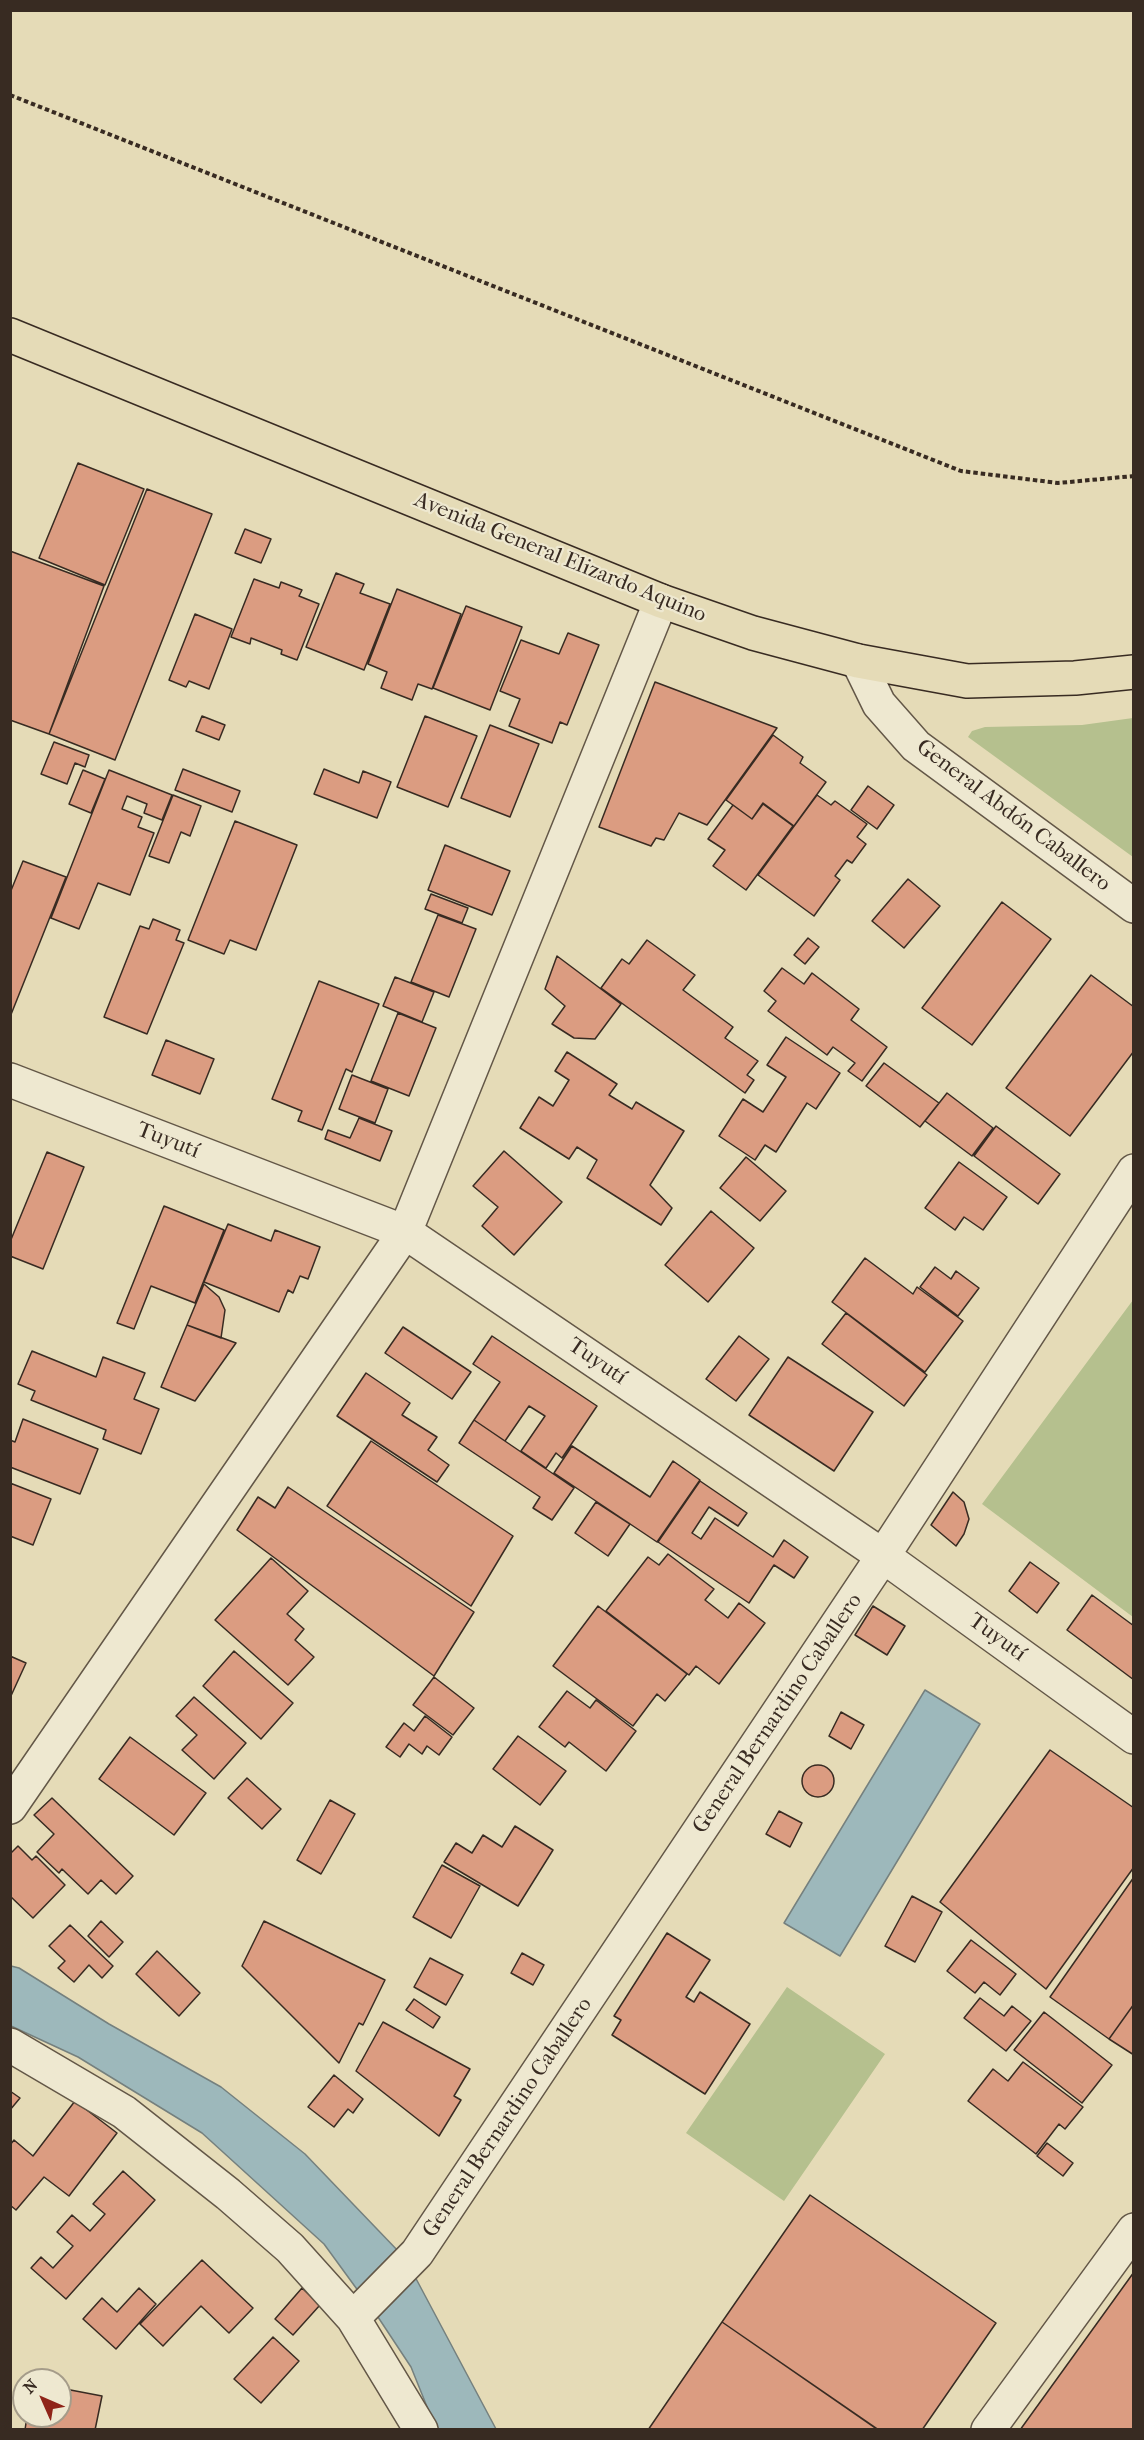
<!DOCTYPE html>
<meta charset="utf-8">
<style>
body{margin:0}
#map{position:relative;width:1144px;height:2440px;overflow:hidden;background:#e5dbb7;font-family:"IM FELL French Canon",serif}
canvas{display:block}
.frame{position:absolute;inset:0;border:12px solid #382b22;pointer-events:none}
.north{position:absolute;left:12px;top:2368px;width:60px;height:60px;box-sizing:border-box;background:#eee8d0;border:2px solid #a59c8a;border-radius:50%;rotate:315deg;font-size:16px;font-weight:700;line-height:24px;text-align:center;color:#382b22}
.north::after{content:'';display:block;margin:auto;width:21px;height:27px;background:#8f2418;clip-path:polygon(50% 0,100% 100%,50% 72%,0 100%)}
</style>
<div id="map">
<canvas width="1144" height="2440"></canvas>
<div class="frame"></div>
<div class="north">N</div>
</div>
<script>
const ctx = document.querySelector('canvas').getContext('2d');
ctx.lineJoin = 'round';
function paint(path, color) { ctx.fillStyle = color; ctx.fill(path, 'evenodd'); }
function trace(path, color, width, dash) { ctx.strokeStyle = color; ctx.lineWidth = width; ctx.lineCap = dash ? 'butt' : 'round'; ctx.setLineDash(dash || []); ctx.stroke(path); }
function write(font, color, halo, rows, align = 'center') {
  ctx.font = font + ' "IM FELL French Canon",serif'; ctx.lineWidth = 4.5; ctx.setLineDash([]); ctx.textBaseline = 'middle'; ctx.strokeStyle = halo; ctx.fillStyle = color; for (const [text, x, y, turn = 0] of rows) {
    ctx.save(); ctx.translate(x, y); ctx.rotate((+turn || 0) * Math.PI / 180); ctx.textAlign = isNaN(turn) ? turn : align; if (halo) ctx.strokeText(text, 0, 0); ctx.fillText(text, 0, 0); ctx.restore();
  }
}
const green = new Path2D(`
 M1133,718V857L968,737L972,731L985,727L1082,725Z
 M1133,1300H1134L1133,1617L982,1504Z
 M787,1987L885,2054L784,2201L686,2133Z`);
const water = new Path2D(`
 M925,1690L980,1724L840,1956L784,1923Z
 M11,1966L19,1968L109,2024L221,2087L305,2154L400,2253L359,2292L324,2244L202,2133L78,2057L11,2026Z
 M413,2273L496,2429H436L411,2367L374,2311Z`);
const building = new Path2D(`
 M78,463L144,489L105,585L39,558Z
 M147,489L212,514L115,760L49,734Z
 M245,529L271,539L261,563L235,553Z
 M10,551L104,586L49,734L10,720Z
 M336,573L364,584L360,593L390,604L364,670L306,647Z
 M254,579L279,588L281,582L302,590L299,596L319,604L297,660L281,654L282,650L251,638L250,644L231,637Z
 M397,589L461,614L432,689L418,684L412,700L381,688L387,672L368,664Z
 M466,606L522,627L490,710L433,688Z
 M195,614L232,629L209,689L189,681L186,687L169,680Z
 M568,633L599,645L567,725L560,722L552,743L509,726L520,699L500,691L521,640L559,654Z
 M655,682L777,728L707,825L679,813L664,840L656,838L651,846L599,827Z
 M202,716L225,725L219,740L196,731Z
 M425,716L477,736L448,807L397,787Z
 M490,725L539,744L510,817L461,798Z
 M773,735L803,757L800,763L826,782L794,826L763,803L752,819L726,800Z
 M54,742L89,755L85,767L75,763L67,784L41,774Z
 M183,769L240,791L232,812L175,790Z
 M324,769L359,783L363,771L391,782L377,818L314,794Z
 M83,770L105,779L91,813L69,804Z
 M109,770L172,795L162,820L144,813L147,804L127,796L122,809L142,817L138,827L154,833L130,895L98,883L79,929L51,918Z
 M868,786L894,805L877,829L851,810Z
 M173,795L201,806L190,836L181,832L169,863L149,856Z
 M817,795L831,805L835,801L867,824L857,837L866,844L852,863L847,860L835,876L840,880L814,916L758,875Z
 M763,804L793,826L746,890L713,866L725,850L708,839L733,805L752,819Z
 M235,821L297,845L256,950L230,940L224,954L188,940Z
 M445,845L510,871L492,915L428,890Z
 M23,861L66,877L10,1017V893Z
 M908,879L940,906L904,948L872,921Z
 M431,894L468,908L462,923L425,909Z
 M1002,902L1051,939L972,1045L922,1008Z
 M438,915L476,929L449,997L411,982Z
 M153,919L180,930L176,940L184,943L147,1034L104,1017L140,926L149,929Z
 M808,938L819,947L805,964L794,955Z
 M647,940L695,975L683,990L733,1027L725,1038L758,1061L747,1075L754,1080L745,1093L601,988L622,959L629,964Z
 M557,956L621,1004L595,1039L574,1038L552,1024L565,1006L545,989Z
 M782,968L804,984L812,973L859,1009L851,1020L887,1047L862,1081L848,1071L855,1063L833,1047L827,1055L768,1011L776,1001L764,991Z
 M1091,975L1134,1007V1051L1070,1136L1006,1088Z
 M395,977L434,992L422,1022L383,1006Z
 M319,981L379,1004L352,1072L346,1069L322,1130L298,1121L302,1111L272,1099Z
 M398,1013L436,1028L409,1096L371,1081Z
 M786,1037L840,1073L816,1109L807,1103L776,1152L765,1145L755,1160L719,1136L743,1099L763,1112L786,1077L767,1065Z
 M166,1040L214,1059L200,1094L152,1075Z
 M567,1052L617,1084L609,1095L632,1109L636,1102L684,1131L650,1185L672,1208L661,1225L587,1178L597,1160L577,1147L569,1159L520,1128L539,1097L553,1106L569,1080L555,1071Z
 M884,1063L939,1103L920,1127L866,1086Z
 M352,1075L388,1089L375,1123L339,1109Z
 M947,1093L993,1128L972,1156L925,1121Z
 M359,1118L392,1131L380,1161L325,1139L328,1130L350,1138Z
 M996,1126L1060,1174L1038,1204L974,1156Z
 M504,1151L562,1202L514,1255L482,1226L498,1207L473,1186Z
 M47,1152L84,1167L43,1269L10,1256V1242Z
 M746,1157L786,1191L760,1221L720,1188Z
 M959,1162L1007,1197L983,1230L964,1217L955,1230L925,1208Z
 M164,1206L224,1230L195,1303L151,1286L134,1329L117,1323Z
 M711,1211L754,1248L708,1302L665,1265Z
 M228,1224L271,1241L275,1230L320,1247L308,1279L300,1276L293,1293L288,1290L279,1312L204,1282Z
 M865,1258L913,1294L917,1287L963,1321L925,1372L832,1302Z
 M935,1267L951,1279L956,1271L979,1288L958,1316L920,1287Z
 M204,1284L219,1297L225,1310L221,1338L187,1325Z
 M846,1313L927,1375L904,1406L822,1344Z
 M187,1325L236,1343L195,1401L161,1387Z
 M403,1327L471,1372L452,1399L385,1353Z
 M492,1336L597,1406L562,1458L556,1453L546,1468L521,1451L545,1416L529,1406L505,1441L474,1420L500,1382L473,1364Z
 M739,1336L769,1359L736,1401L706,1379Z
 M32,1351L96,1377L103,1357L145,1373L134,1399L159,1409L141,1454L103,1439L106,1430L31,1400L35,1391L18,1384Z
 M788,1357L873,1412L834,1471L749,1415Z
 M366,1373L410,1403L402,1415L437,1437L428,1450L449,1465L437,1482L337,1416Z
 M23,1419L98,1449L80,1494L10,1467V1440L15,1442Z
 M474,1420L574,1488L552,1520L533,1508L540,1497L459,1443Z
 M371,1441L513,1536L471,1606L327,1506Z
 M572,1446L650,1497L673,1461L700,1480L657,1542L554,1473Z
 M700,1481L747,1513L738,1526L709,1507L692,1533L701,1539L715,1518L773,1557L784,1540L808,1557L794,1578L774,1565L749,1603L658,1542Z
 M10,1483L51,1499L33,1545L10,1536Z
 M288,1487L474,1612L434,1676L237,1530L258,1497L275,1508Z
 M953,1492L964,1502L969,1519L964,1534L956,1546L931,1525Z
 M596,1502L630,1524L608,1556L575,1533Z
 M668,1554L714,1589L705,1600L728,1618L739,1603L765,1623L719,1684L696,1666L689,1675L606,1611L648,1557L659,1565Z
 M271,1558L308,1591L287,1614L304,1629L295,1640L314,1657L288,1685L215,1620Z
 M1030,1562L1059,1583L1037,1613L1009,1591Z
 M1092,1595L1134,1626V1680L1067,1630Z
 M598,1606L687,1674L665,1701L657,1694L633,1726L553,1666Z
 M873,1606L905,1626L887,1655L855,1635Z
 M234,1651L293,1703L261,1739L203,1686Z
 M10,1656L26,1663L10,1698Z
 M434,1677L474,1708L453,1735L413,1705Z
 M567,1691L590,1708L596,1700L636,1731L606,1771L569,1742L565,1747L539,1727Z
 M194,1697L246,1743L214,1779L182,1750L197,1735L176,1716Z
 M841,1712L864,1725L851,1749L829,1736Z
 M425,1716L452,1737L439,1755L427,1746L422,1754L409,1744L400,1757L386,1747L404,1723L414,1731Z
 M518,1736L566,1771L540,1805L493,1769Z
 M130,1737L206,1793L174,1835L99,1779Z
 M1050,1750L1134,1808V1867L1046,1989L940,1902Z
 M802 1781a16 16 0 1 1 32 0a16 16 0 1 1-32 0Z
 M247,1778L281,1809L262,1829L228,1798Z
 M52,1798L133,1876L116,1894L101,1880L88,1894L62,1869L59,1873L37,1852L54,1834L34,1815Z
 M330,1800L355,1814L321,1874L297,1860Z
 M779,1811L802,1823L790,1847L766,1834Z
 M515,1826L553,1850L518,1906L444,1862L456,1843L472,1853L483,1835L502,1847Z
 M18,1846L32,1860L36,1856L65,1885L33,1918L10,1896V1854Z
 M442,1865L480,1886L451,1938L413,1917Z
 M1134,1877V2004L1109,2039L1050,1997Z
 M912,1896L942,1912L915,1962L885,1946Z
 M101,1921L123,1942L109,1957L88,1936Z
 M264,1921L385,1980L363,2025L359,2023L339,2063L242,1966Z
 M70,1925L113,1966L102,1978L89,1965L74,1982L58,1968L65,1961L49,1946Z
 M667,1933L710,1960L686,1997L694,2002L700,1992L750,2024L705,2094L612,2035L621,2020L614,2016Z
 M971,1940L1016,1974L1000,1995L984,1982L975,1993L947,1971Z
 M157,1951L200,1993L179,2016L136,1974Z
 M522,1953L544,1965L533,1985L511,1973Z
 M430,1958L463,1975L446,2005L414,1987Z
 M980,1998L1004,2016L1012,2006L1031,2021L1006,2051L964,2018Z
 M414,1999L440,2017L433,2028L406,2010Z
 M1134,2004V2055L1109,2039Z
 M1044,2012L1112,2065L1082,2103L1014,2050Z
 M383,2022L470,2069L454,2096L461,2100L439,2136L356,2071Z
 M1023,2062L1083,2107L1065,2129L1059,2124L1036,2154L968,2101L993,2069L1008,2081Z
 M334,2075L363,2099L353,2113L348,2109L334,2127L308,2107Z
 M10,2091L20,2098L10,2110Z
 M75,2101L117,2133L69,2196L44,2177L16,2210L10,2205V2145L14,2140L33,2156Z
 M1047,2143L1073,2163L1063,2176L1037,2156Z
 M123,2171L155,2200L66,2299L31,2268L41,2257L53,2268L73,2246L57,2232L72,2215L90,2231L105,2214L93,2204Z
 M810,2195L996,2323L922,2430H879L722,2322Z
 M202,2260L253,2308L229,2333L201,2306L163,2346L140,2324Z
 M1134,2272V2430H1020Z
 M139,2288L156,2304L116,2349L83,2319L102,2298L117,2312Z
 M302,2288L320,2305L293,2335L275,2319Z
 M722,2322L878,2430H648Z
 M273,2337L299,2361L261,2403L234,2379Z
 M60,2388L102,2396L95,2430H25L27,2416H60Z`);
const path = new Path2D(`
 M10,95L961,471L1058,483L1134,476`);
const minor = new Path2D(`
 M858,661L879,704L916,746L1134,906
 M10,1080L405,1232L883,1556L1134,1737
 M10,1807L405,1232L661,601
 M10,2045L124,2112L228,2194L290,2248L353,2318L421,2430
 M353,2318L417,2253L883,1556L1134,1171
 M988,2430L1134,2230`);
const major = new Path2D(`
 M10,335L661,601L753,633L858,661L967,681L1075,678L1134,672`);
const streetNames = [
 ["Avenida General Elizardo Aquino",560,558,22],
 ["General Abdón Caballero",1013,816,37],
 ["Tuyutí",168,1141,21],
 ["Tuyutí",597,1362,34],
 ["Tuyutí",997,1638,36],
 ["General Bernardino Caballero",778,1714,-56],
 ["General Bernardino Caballero",508,2118,-56]
];
paint(green, '#b5c08e');
paint(water, '#9db8bb');
trace(water, '#75807e', 1.5);
paint(building, '#db9c81');
trace(building, '#382b22', 1.5);
trace(minor, '#635747', 36);
trace(major, '#382b22', 36);
trace(path, '#382b22', 4, [4.5, 3]);
trace(minor, '#eee8d0', 33);
trace(major, '#e5dbb7', 33);
write('22px', '#382b22', '#eee8d0', streetNames);
</script>
